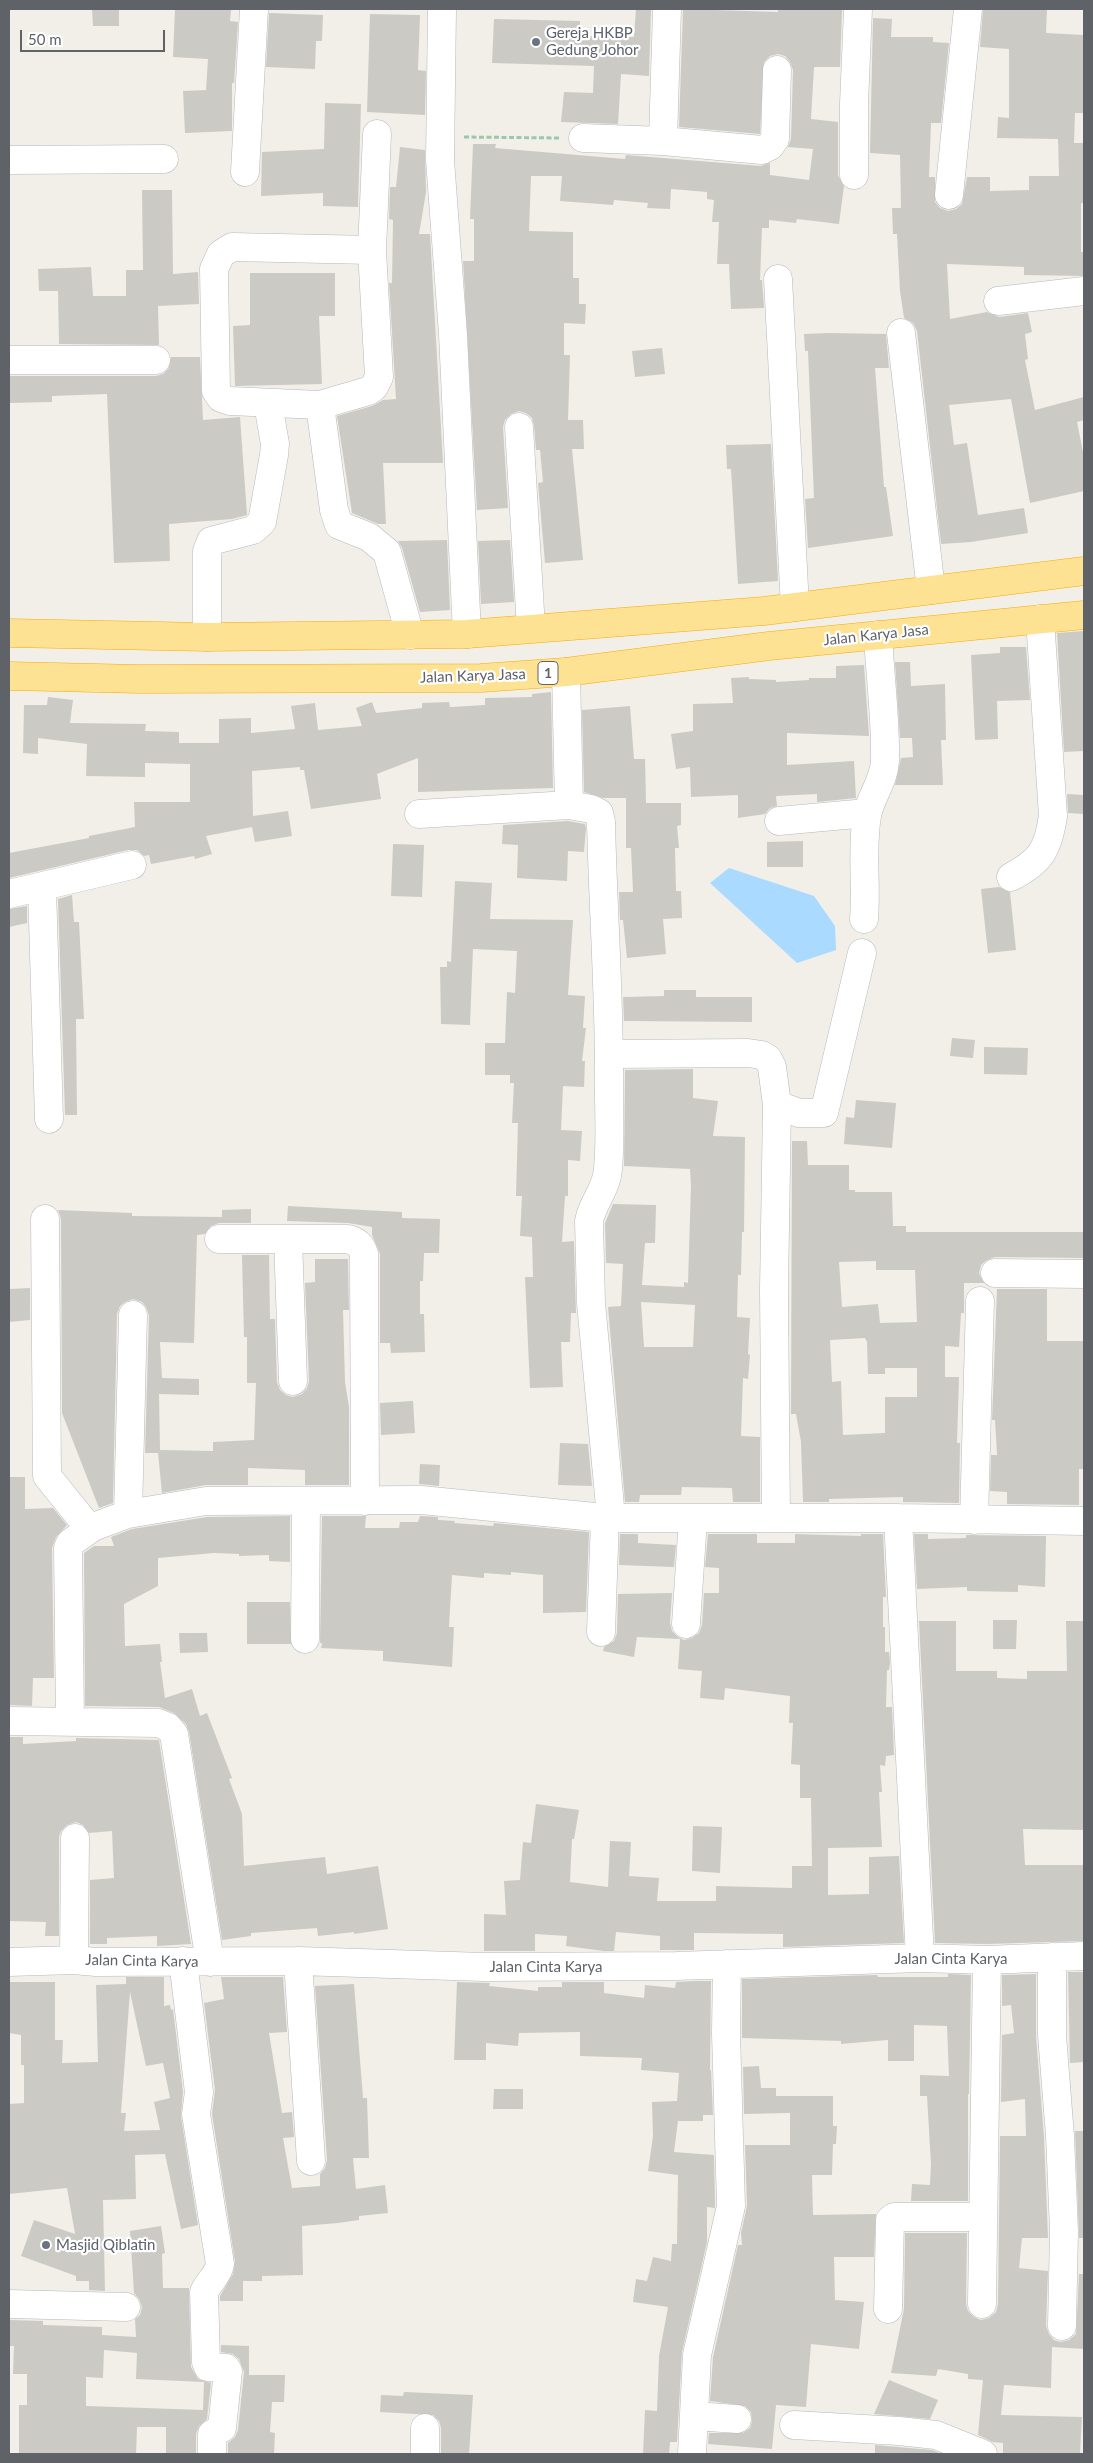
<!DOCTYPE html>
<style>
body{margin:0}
#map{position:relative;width:1093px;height:2463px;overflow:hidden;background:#f1efe8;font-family:Lato,sans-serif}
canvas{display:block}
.frame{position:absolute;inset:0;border:10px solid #5f6368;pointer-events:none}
.scale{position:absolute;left:20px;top:30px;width:145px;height:22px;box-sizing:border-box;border:2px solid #5f6368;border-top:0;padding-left:6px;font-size:15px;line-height:18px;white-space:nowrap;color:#5f6368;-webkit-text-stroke:4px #fff;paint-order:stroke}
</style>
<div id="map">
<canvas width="1093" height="2463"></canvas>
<div class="frame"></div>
<div class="scale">50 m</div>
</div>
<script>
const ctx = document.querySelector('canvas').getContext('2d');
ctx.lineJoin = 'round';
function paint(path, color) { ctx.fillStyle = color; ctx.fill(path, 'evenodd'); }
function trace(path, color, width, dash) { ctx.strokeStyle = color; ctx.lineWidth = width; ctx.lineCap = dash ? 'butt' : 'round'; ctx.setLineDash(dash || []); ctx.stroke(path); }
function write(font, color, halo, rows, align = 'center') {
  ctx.font = font + ' Lato,sans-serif'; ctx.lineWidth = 4.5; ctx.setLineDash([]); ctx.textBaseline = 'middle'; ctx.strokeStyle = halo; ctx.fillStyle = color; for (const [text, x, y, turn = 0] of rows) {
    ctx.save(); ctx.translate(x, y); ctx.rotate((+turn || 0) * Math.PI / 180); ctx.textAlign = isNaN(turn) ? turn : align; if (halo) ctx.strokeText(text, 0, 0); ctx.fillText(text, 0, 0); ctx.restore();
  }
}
const water = new Path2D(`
 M729,868L814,896L835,926L836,950L797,963L710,883Z`);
const building = new Path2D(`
 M92,9H119V26H93Z
 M175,9H231L230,21L238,22L234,83H232V131L185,133L183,91L206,90L208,59L173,57Z
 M636,9H651L649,76L621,74L618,124L561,122L564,92L593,93L594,66L492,63L494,19L580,21V36L634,37Z
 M683,9L778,12V9H842L840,67H814L811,119L838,122V175L844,186L839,224L797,219L796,223L769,220V228H762L760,280H762L764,308L731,309L729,264H717L719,222H712L714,200L707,199V192L671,189L670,209L647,208L648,203L614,200L613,205L560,201L562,176H531L529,231L573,232V278H579V304H586L585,324L564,323V355H570L568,420H583L584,449H572L583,560L545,563L538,483L543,482L540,450H536L534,426L532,418L526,413L519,411L511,414L505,420L503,427L508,508L477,510L463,261H474V219H470L473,144H496L495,148L625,159L626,155L761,166L770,163V175L809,180L813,149L788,147L791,139L793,70L790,62L785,56L778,54L770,56L764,62L760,134L679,127Z
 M983,9H1047L1046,33L1084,35V113H1075L1074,143H1084V203H1081V252H1084V276L1024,275V267L947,264L950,319L987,312L999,317L1028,313L1032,332L1025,334L1028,359L1025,360L1035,410L1084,397V420L1077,422L1084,457V491L1030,503L1011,399L949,405L954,445L967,443L978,515L1024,508L1028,533L971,542L941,544L917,331L913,323L904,318L900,291L897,234H893L892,208H901L900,155L870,153L873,18L892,19L891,37H933V42L949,43L941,123H931L929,177H935V202L940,208L948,211L956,209L962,204L967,177H990V191L1029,190V176H1059L1058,139L997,138L998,117L1009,118V49L980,47Z
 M269,13L323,15L322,41H316L315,69L266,67Z
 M370,14L420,15L418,70L426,71L425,115L367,112Z
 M325,103L361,104L358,207L323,206V193L261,196L262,152L324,149Z
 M400,147L425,150L426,192L419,234H430L443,463H383L386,524H378L352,513L337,416L372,406L383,400L396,399L389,283H392L393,220L389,219L390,187H396Z
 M142,190H172L173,274L198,272L199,304L158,306L159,345L59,344L58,291H39L38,269L91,267L93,296H126V270H143Z
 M250,273H335V316H319L322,384L235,386L233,326L250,325Z
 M829,333L886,334L889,368H875L884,487H886L893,536L808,548L805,499L814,498L808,351H805L804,334Z
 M662,348L665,374L635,377L632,351Z
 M171,357H200L203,420L240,417L247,515L232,519L169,524L170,561L114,563L107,394L52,396V402L9,403V376H156L163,374L169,368Z
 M771,444L778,581L738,584L731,469H727L726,445Z
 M447,540L450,610L420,612L402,548L398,541Z
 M510,540L514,602L481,604L478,541Z
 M1084,631V751L1064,752L1057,633Z
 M1000,647H1026L1030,700L997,701L998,739L975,740L971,655L1000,653Z
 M895,662H910L911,686L945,684L946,740H941L943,785H895L901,758L913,757L912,738H900Z
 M864,665L869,736L787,733V765L854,761L856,798L817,802V794L776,796L777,806L770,808L765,814L738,818V795L691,797L690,767L676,769L671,734L693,731V704L733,703L731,678L749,677V679L776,680V682L809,680V678H836V666Z
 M551,692L553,788L418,792V758L377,774L381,799L311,809L304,770H300V767L252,771L253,816L288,811L292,836L255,842L252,827L206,836L212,854L195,859L194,856L151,864L149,855L144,856L137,850H128L9,878V853L89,838V836L135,827L134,802H190V764L145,763V777L86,776L87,744L38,738V754L23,753L24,705H47L48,697L73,700L70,723L146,724L145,731L179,732V743H219V719L251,718V733L295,729L291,706L315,703L318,730L362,726L356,708L372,702L376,713L422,708V703L449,702L450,707L485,705V698L532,697V694Z
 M630,706L634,759H645L646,803H681V825L677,826L679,848H675L676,891H681L682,918L663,919L666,954L627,958L623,920H620L619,892H633L631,848H626V798H603L584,792L582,710Z
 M1067,794L1084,795V814L1068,813Z
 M568,821L585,824L586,828L584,852L568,851L567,881L517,878L518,845L502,844L503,825Z
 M803,841V867H767V842Z
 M393,844L424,845L422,897L391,896Z
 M455,881L492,883L490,919L573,920L568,995L585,996L583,1028H586L582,1061H585L584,1087L563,1086L561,1130L582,1131L580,1161L568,1160V1196H565L562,1242L574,1241L576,1313H571L570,1342H561L563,1387L530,1388L525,1277H533L532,1237L520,1236L522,1196H516L518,1123H512L514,1083H510V1075H485V1043H505L507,992L515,993L517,951L473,949L470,1025L441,1024L440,967H447V961L451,962Z
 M999,887L1010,892L1016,950L988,953L981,889Z
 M72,895L74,922H79L84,1019H76L77,1115H65L58,899Z
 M27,906V923L9,927V909Z
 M664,990H696V997H752V1022L624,1021L623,997L664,996Z
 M952,1038L975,1040L973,1058L950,1056Z
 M984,1047L1028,1048L1027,1075L984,1074Z
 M693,1069V1098L718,1101L713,1136L745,1137L744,1232H742L741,1275H738L737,1317L750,1318L748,1354L750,1355L748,1379L743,1378L741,1436L760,1437V1502H733L732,1488L682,1487L681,1495H640L639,1502H625L608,1307L621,1306L623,1264L606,1263L605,1223L613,1204L656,1205L655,1243H645L642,1285L684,1287V1282L688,1283L691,1185L690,1169L624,1166L625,1070ZM641,1302L695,1305L693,1347H644Z
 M856,1100L896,1103L892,1148L844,1144L846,1117L854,1118Z
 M792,1141H807L808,1165H849V1190H855V1192H892L893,1226H906V1232H1084V1258L995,1257L987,1260L981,1265L979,1273L984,1283H964V1313H961L959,1347L945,1346V1377H959L957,1443H960L959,1503L903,1502V1497L829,1499V1502H803L801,1442L796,1414H791ZM876,1261V1270H915L917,1322L880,1323L878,1304L842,1307L839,1262ZM865,1338L867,1342L868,1374H885V1368H917V1397H885V1433L843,1435L841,1381L832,1382L830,1340Z
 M288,1206L402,1212V1218L440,1219L439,1253H424L423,1281H420V1314H424L425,1352L391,1353L390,1343H380V1254L372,1235V1227L348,1223L287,1221Z
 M251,1209V1223H219L211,1226L205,1234L197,1235L194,1343L160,1342L162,1378L199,1379V1395L159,1394L160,1450L213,1451V1442L254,1440L256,1383H247V1337H244L242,1255H269L270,1319H275L277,1382L280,1390L286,1395L293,1397L302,1394L307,1388L309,1381L305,1283L315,1282V1259H348L349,1310H343L345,1382L349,1407V1485H305V1470L248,1468V1485H206L162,1493L158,1453H145L149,1315L146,1307L142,1302L133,1299L125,1302L120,1306L117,1314L113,1503L99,1508L62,1413L61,1219L58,1210L132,1213V1216L222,1217V1210Z
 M30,1288V1320L9,1322V1289Z
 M997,1289H1047V1341H1084V1469H1079V1505L1007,1504V1492L990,1491L991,1455H997L995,1420H992Z
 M413,1401L415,1433L381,1435L380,1403Z
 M560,1443L588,1444L592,1486L558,1485Z
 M420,1464L440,1465L439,1486L419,1484Z
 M9,1477H25V1509L53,1508L67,1525L56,1537L52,1548L54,1678H33L32,1706L9,1705Z
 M290,1516V1562L269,1561V1555L239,1556V1554L214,1553L158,1558V1586L124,1604L125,1646L160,1644L162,1662H160L165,1698L192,1689L200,1716L207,1713L232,1778L229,1779L242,1814L244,1866L325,1857L327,1874L378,1866L388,1929L354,1934V1932L318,1936L317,1928L251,1933V1936L222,1940L189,1732L186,1724L174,1713L159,1707L85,1706L84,1553L94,1546H114L111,1537L132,1529L207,1517Z
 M322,1516H366L365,1528H399L400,1522H418L420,1516L438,1517V1520L455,1521L454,1523L493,1526L494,1523L589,1532L586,1612L543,1613V1575L511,1572V1575L484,1573V1578L452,1575L449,1627H454L452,1667L383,1661V1651L321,1648L322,1643H320Z
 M620,1534H638V1543L676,1545L674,1567L619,1565Z
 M708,1534H757V1543H795V1534L861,1536V1534H883L886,1597H883V1627H885V1652H889L890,1663L889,1670H887L886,1707H892L894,1755L886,1756L885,1766L880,1765L882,1792H879L882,1847L828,1848V1895L869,1894V1857L899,1856L904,1943L783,1947V1934L694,1933V1950H660V1936L616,1932L614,1951H604L566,1946L567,1936L535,1934V1951H484V1914L506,1915L504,1881L520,1880L523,1842L531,1843L536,1804L579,1810L574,1839H572L570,1882L608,1887L610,1841L631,1842L629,1876L659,1878L657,1901H716V1886L792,1888V1866H812L811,1798H800V1765L791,1764L793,1723H789L790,1696L725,1688L724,1700L700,1698L702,1671L678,1669L680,1639L637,1637L634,1657L603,1651L604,1647L614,1641L617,1633L618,1594L672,1593L670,1623L672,1631L678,1637L684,1640L692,1638L699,1633L702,1625L704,1593H719V1568L705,1567Z
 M914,1534H928V1539L966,1538V1535L1046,1536L1045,1587L1018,1585V1592L967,1591V1587L917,1589Z
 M247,1602H290L291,1644H247Z
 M993,1620H1017L1016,1649H993Z
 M919,1621H956V1671H997V1678L1027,1679V1671H1067L1066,1621H1084V1830L1023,1829L1025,1865H1084V1941L987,1944L935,1943Z
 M179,1633H207L208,1652L180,1653Z
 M9,1737H23V1744L76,1741V1738L159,1740L191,1944L157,1946V1936L107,1938V1944H90V1880L114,1878L112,1831L89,1833L83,1825L76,1822L67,1825L61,1831L59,1837V1936H45L46,1922L9,1921Z
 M693,1826L722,1827L720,1873L692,1871Z
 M1068,1972H1084V2062L1070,2063Z
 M948,1974L971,1975L969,2094H968V2201H911L912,2184L930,2185L931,2164L927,2096H920V2075L949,2076L947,2026L914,2025V2061H888V2040L841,2044V2041L742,2038V1979L877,1975L878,1977H948Z
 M1036,1974V2036L1044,2137L1048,2238H1022L1019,2268L1048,2271L1046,2326L1049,2334L1054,2340L1061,2342L1069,2340L1076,2334L1079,2274H1084V2349L1052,2347L1051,2388L1004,2385L1001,2415L1082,2417L1080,2454H1003V2443L993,2442L978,2435L983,2380L968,2379V2374L938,2369L936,2376L891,2373L904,2309L905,2233H967L966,2304L968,2311L974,2317L981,2320L989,2318L996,2312L998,2304L1000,2136H1026L1025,2099L1001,2102L1002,2035L1014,2033L1011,2005L1002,2006V1975Z
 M126,1977H164V2006L170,2005L171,2010L173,2009L183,2092L181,2116L198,2225L181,2229L165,2154L135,2155L136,2199L103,2200L105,2291L89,2290V2281H76V2276L21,2256L34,2220L75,2234L67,2188L9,2194V2104L24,2103V2065H21V2035L9,2033V1982H55V2040H63L62,2063L98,2062L96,1985L126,1984ZM130,1992L146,2066L163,2063L170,2098L154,2102L160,2130L124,2131L126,2113H121Z
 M221,1977H283L287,2032L269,2033L282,2113L292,2112L294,2137L283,2138L292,2188L320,2186V2174L325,2168L327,2160L315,1986L354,1984L363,2098H367L369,2158H353L356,2189L385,2185L388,2213L359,2216V2220L338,2223L302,2226L303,2275L262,2276V2281H243V2301H220V2296L233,2274L235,2262L212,2114L215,2090L204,2003L224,1999Z
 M695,1981H711L710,2070H711L713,2115H703V2121H678L674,2152L714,2155L715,2204V2208L707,2207V2242L682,2352L677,2442H670L669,2454H643L645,2410L657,2411L659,2356L668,2307L633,2302L636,2279L647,2281L653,2257L671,2261L672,2244H677L678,2175L648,2171L653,2136L652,2102L677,2101L679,2073L641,2070L642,2058L580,2056V2032L519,2033L518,2046L486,2043V2060H454L457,1982L490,1983L489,1986L538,1991V1987H562V1982H604V1993L644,1998L645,1985L675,1988L676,1982Z
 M759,2066L761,2088H776V2096H833V2126H837L836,2144H833L832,2175H812L813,2215L876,2214L874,2257H834L835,2300L864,2302L859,2349L811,2344L806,2407L776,2405L772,2449L708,2444L709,2433H743L750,2428L752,2421L751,2412L745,2406L710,2401L713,2357L738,2245H742L741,2233L747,2206L745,2145H790V2113L744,2114L743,2067Z
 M494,2089H523V2109H493Z
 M1075,2131H1084V2238H1079Z
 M161,2226L165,2253L162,2254L163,2288H189L191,2367L198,2379L211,2383L207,2419L199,2426L196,2434V2454H166V2427H137L136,2454H19V2405H27V2374H13L14,2346H10V2320L43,2321V2325L102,2327V2335L136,2337L135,2319L140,2315L142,2307L139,2299L134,2293L130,2231ZM104,2350L137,2353L136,2379L204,2382L203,2410L86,2406V2377L103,2378Z
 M221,2345L249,2346V2375H285L284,2402H272L270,2432L275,2433L274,2454H228V2443L235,2437L238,2430L244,2372L239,2359L233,2354L221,2352Z
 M889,2380L938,2400L930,2419L874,2414Z
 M404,2392L473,2395L469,2454H441V2428L439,2421L433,2415L380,2412L381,2395L403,2396Z
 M875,2445L932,2450L942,2454H875Z`);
const path = new Path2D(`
 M464,137L560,138`);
const minor = new Path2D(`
 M442,9L440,160L453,334L467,634
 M583,138L663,141L762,150L770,146L775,139L777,70
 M663,141L667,9
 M9,160L164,159
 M245,172L254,9
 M854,175V104L858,9
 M949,195L968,9
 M372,250L232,247L221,254L214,269L216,391L221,398L230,401L320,405L368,391L374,387L379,377L372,250L377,134
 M778,279L795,607
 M998,301L1084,291
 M901,333L931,590
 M9,360H156
 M320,405L334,510L339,525L369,537L387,552L410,635
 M519,427L531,628
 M207,637V551L211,541L253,530L262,522L274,455L275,444L268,404
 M566,672L569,805
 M419,814L569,805L591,809L599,813L601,822C603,912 610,1002 609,1092C609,1116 611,1153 607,1176C603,1193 592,1205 589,1221L591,1303L611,1517
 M779,821L867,813
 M1011,877C1041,861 1048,850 1053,816L1040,619
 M42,888L49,1119
 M9,894L132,865
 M864,919C867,885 861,850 867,816C870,797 884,782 885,761C886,720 880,677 878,635
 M610,1054L748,1053L762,1055L768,1059L772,1067L777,1105L774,1290L776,1517
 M777,1105L799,1113H824L862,953
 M45,1219L47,1476L85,1523L93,1527L128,1514L206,1501L421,1500L605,1518H898L1084,1521
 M219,1239H348C358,1242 361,1245 364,1254L365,1501
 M288,1239L293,1381
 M995,1273L1084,1274
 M128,1514L133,1315
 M898,1518L920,1958
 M974,1520L980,1301
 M686,1624L693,1519
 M601,1632L605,1518
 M305,1639L306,1502
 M9,1721L158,1723L168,1727L174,1734L210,1962
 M70,1722L68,1548L70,1543L93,1527
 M1052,1957V2035L1060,2136L1064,2231L1062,2326
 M74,1960L75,1838
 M183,1961L199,2092L196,2114L220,2264C218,2276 209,2281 204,2292L206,2362L208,2367L226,2368L228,2371L222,2428L212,2434V2454
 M298,1961L311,2161
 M9,1962L74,1960L96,1962L298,1961L484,1967L676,1966L920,1958L987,1960L1084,1956
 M9,2304L126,2307
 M982,2304L987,1960
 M888,2309L890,2220L894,2217H983
 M694,2416L737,2419
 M794,2425L899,2431L936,2435L983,2454
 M425,2454V2428
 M692,2454L697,2355L731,2206L726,2033L727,1964`);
const highway = new Path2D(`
 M9,633L207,637L467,634L764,611L1084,571
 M9,676L140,679L481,678L566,672L769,646L1084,615`);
const markers = [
 [536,42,5,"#6b7280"],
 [46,2245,5,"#6b7280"]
];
const shields = [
 [548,673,20]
];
const shieldNames = [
 ["1",548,673]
];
const worshipNames = [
 ["Gereja HKBP",546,33],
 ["Gedung Johor",546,50],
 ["Masjid Qiblatin",56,2245]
];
const streetNames = [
 ["Jalan Karya Jasa",876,635,-6],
 ["Jalan Karya Jasa",473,676,-2],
 ["Jalan Cinta Karya",951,1959],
 ["Jalan Cinta Karya",142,1961,1],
 ["Jalan Cinta Karya",546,1967]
];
paint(water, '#aadaff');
paint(building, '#cccac5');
trace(minor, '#b5b8bc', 29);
trace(highway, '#f9ab00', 29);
trace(path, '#9cc7a9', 3, [5, 2.5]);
trace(minor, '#fff', 28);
trace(highway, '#fde293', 28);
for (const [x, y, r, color] of markers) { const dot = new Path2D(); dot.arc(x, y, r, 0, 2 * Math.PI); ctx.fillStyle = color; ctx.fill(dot); trace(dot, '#fff', 2); }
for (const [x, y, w] of shields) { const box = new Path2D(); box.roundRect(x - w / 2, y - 11.5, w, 23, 4); ctx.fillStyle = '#fff'; ctx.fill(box); trace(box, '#5f6368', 1); }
write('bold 14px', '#5f6368', null, shieldNames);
write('15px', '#5b616d', '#fff', worshipNames, 'left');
write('15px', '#5f6368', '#fff', streetNames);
</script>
